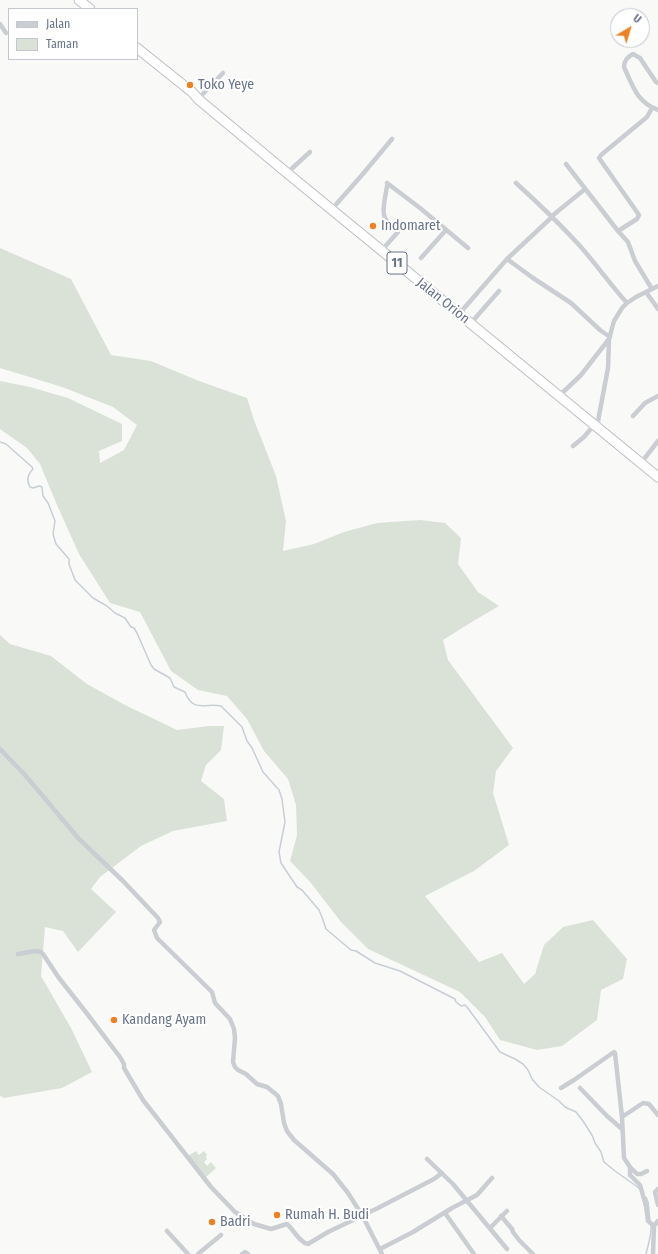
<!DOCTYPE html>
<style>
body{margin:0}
#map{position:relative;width:658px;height:1254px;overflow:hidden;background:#f9faf8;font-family:"Fira Sans Condensed",sans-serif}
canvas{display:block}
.legend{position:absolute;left:8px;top:8px;width:130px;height:52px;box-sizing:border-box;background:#fff;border:1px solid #c2c7d0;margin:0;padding:5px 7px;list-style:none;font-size:12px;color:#67738a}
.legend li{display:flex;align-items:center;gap:8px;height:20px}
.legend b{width:20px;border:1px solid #c2c7d0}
.north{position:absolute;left:610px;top:8px;width:40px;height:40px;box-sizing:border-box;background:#fff;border:1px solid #c2c7d0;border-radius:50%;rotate:38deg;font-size:11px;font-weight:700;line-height:16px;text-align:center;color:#67738a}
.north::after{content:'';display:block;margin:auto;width:14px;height:18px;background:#ed8224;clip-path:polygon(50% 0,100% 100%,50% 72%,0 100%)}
</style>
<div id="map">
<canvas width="658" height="1254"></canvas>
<ul class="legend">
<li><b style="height:5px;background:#cacdd1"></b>Jalan</li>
<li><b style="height:11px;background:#dae2d8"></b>Taman</li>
</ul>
<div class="north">U</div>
</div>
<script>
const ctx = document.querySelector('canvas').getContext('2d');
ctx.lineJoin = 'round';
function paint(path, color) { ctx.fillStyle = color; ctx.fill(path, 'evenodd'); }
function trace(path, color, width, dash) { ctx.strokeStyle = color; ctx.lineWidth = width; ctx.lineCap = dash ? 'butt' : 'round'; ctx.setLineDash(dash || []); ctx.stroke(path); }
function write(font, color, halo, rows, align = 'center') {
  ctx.font = font + ' "Fira Sans Condensed",sans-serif'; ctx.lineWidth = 4; ctx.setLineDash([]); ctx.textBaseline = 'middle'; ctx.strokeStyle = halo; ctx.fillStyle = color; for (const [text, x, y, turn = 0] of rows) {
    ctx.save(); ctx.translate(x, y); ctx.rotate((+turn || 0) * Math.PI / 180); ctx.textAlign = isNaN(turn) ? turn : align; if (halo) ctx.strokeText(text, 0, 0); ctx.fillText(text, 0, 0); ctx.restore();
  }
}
const green = new Path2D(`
 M0,248L71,279L111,355L151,361L199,381L247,398L254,420L276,476L286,521L283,551L314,544L344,532L377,523L420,520L445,523L461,538L458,564L478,592L499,606L475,620L443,640L448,660L513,748L496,771L493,793L509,845L474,871L425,896L479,962L502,953L524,984L535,974L544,945L563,927L593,920L627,959L623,979L601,990L597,1020L562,1046L537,1050L500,1040L485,1017L460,992L368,949L341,922L311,883L290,861L297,835L296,805L288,779L264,751L247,719L227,696L198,690L171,671L140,612L110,603L79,554L57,505L40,464L27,448L0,429V381L30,387L68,398L122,424V441L99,451L100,463L124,450L137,425L113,407L62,387L0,368Z
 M0,635L10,644L51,656L87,684L125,705L177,730L209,726H224L221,750L206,765L201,781L224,799L227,821L173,831L141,846L100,877L91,889L116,912L78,952L63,931L45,927L41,976L71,1028L92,1072L62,1088L4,1098L0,1096Z
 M196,1151L199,1155L204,1151L207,1155L206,1157L207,1159L204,1162L207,1166L211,1162L216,1168L205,1178L188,1156Z`);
const stream = new Path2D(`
 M0,442L6,444L32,467L33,469C28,474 26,480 30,487L33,488L39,486L42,487L43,496L48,503L55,521L53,534L56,544L69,559V564L75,580L93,598L107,606L115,613L125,618L131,627L134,628L137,633L151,665L154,669L170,678L174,687L185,692C193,714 207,702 221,706L242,727L247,741L252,748L263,772L279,790L282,799L285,822L279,852L281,863L297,887L302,890L319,910L322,917L326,929L351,950L356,951L375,963L400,971L455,999L456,1002L461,1006L465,1005L467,1007L500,1052L515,1059L523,1064L528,1070L532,1079L539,1087L559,1101L565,1107L576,1112L583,1121L592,1135L595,1143L601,1152L604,1162L615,1171L639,1188
 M646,1197L648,1202L650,1221
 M646,1254C648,1245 652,1234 651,1225`);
const street = new Path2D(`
 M0,24L6,33
 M658,83L656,82L640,58L633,54C627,57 624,61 624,67C633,87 637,102 658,110
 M198,99L223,73
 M566,164L618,231L628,242L635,261L652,289
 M287,173L310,152
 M387,183L420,208L468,248
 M516,183C538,203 560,224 580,246C596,264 610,284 627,303
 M332,209L362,175L392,139
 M552,216L585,189
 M618,231L637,219L639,215L599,158L601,155L647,117L652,108
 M381,251L398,232V227C394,224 390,224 387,221C380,214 386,195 387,186L390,185
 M421,258L446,230
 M507,259L533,278L571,303L600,330L610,337
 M646,292L658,309
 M459,314L507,259L552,217
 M470,324L499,291
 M559,396L581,375L609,339L614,321L622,308L627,303L636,297L658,286
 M633,416L645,403L658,396
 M599,428L598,421L608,368L609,340
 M573,446L584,437L594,425
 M641,463L658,441
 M0,749L25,775L79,839L123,881L158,918L160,922L154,930L157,938L212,992L215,1003L230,1019L234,1029L235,1038L233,1062L235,1067L238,1070L246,1074L257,1084L267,1087L278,1096L281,1104L284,1123L287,1131L294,1140L333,1174L348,1193L362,1215L382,1254
 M18,954L35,951L41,952L43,954L59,978L85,1011L120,1057L124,1064V1068L143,1100L211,1187L235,1212L254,1224L271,1229L287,1224C294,1230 299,1242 308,1244L328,1232L378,1208L434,1179L442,1173
 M561,1088L574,1080L614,1052L615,1053L622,1117L624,1158L630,1167L637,1174H641L647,1171
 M580,1088L607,1116L622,1129
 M622,1117L643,1103L649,1104L658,1115
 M427,1159L453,1184L507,1249
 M630,1167V1175L640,1185L646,1206L648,1221L654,1226
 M658,1189L655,1192L658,1205
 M445,1213L474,1254
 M501,1216L512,1229L513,1232L519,1240L533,1254
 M490,1228L507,1211
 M167,1231L188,1254
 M380,1249L413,1232L452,1208L477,1195L492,1178
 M198,1254L221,1235
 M242,1254L245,1252L248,1254
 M653,1254L654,1226L658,1221`);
const highway = new Path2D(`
 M79,0L90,9
 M137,48L192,92L198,99L287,173L658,477`);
const markers = [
 [190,85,4,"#ed8224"],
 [373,226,4,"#ed8224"],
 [114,1020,4,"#ed8224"],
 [277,1215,4,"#ed8224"],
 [212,1222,4,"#ed8224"]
];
const shields = [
 [397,263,20]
];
const shieldNames = [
 ["11",397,263]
];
const poiNames = [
 ["Toko Yeye",198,85],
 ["Indomaret",381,226],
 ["Kandang Ayam",122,1020],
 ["Rumah H. Budi",285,1215],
 ["Badri",220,1222]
];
const streetNames = [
 ["Jalan Orion",443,301,39]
];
paint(green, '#dae2d8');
trace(stream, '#c7ced5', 1.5);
trace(highway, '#bcbec3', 11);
trace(street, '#cacdd1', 4.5);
trace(highway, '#fff', 9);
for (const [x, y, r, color] of markers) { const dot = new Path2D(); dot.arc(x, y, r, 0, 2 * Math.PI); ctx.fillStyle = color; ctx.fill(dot); trace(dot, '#fff', 1.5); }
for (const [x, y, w] of shields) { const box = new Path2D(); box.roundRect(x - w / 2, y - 11, w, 22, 3); ctx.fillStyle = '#fff'; ctx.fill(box); trace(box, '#67738a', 1); }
write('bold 13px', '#67738a', null, shieldNames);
write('14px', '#67738a', '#fff', poiNames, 'left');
write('14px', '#67738a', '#fff', streetNames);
</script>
